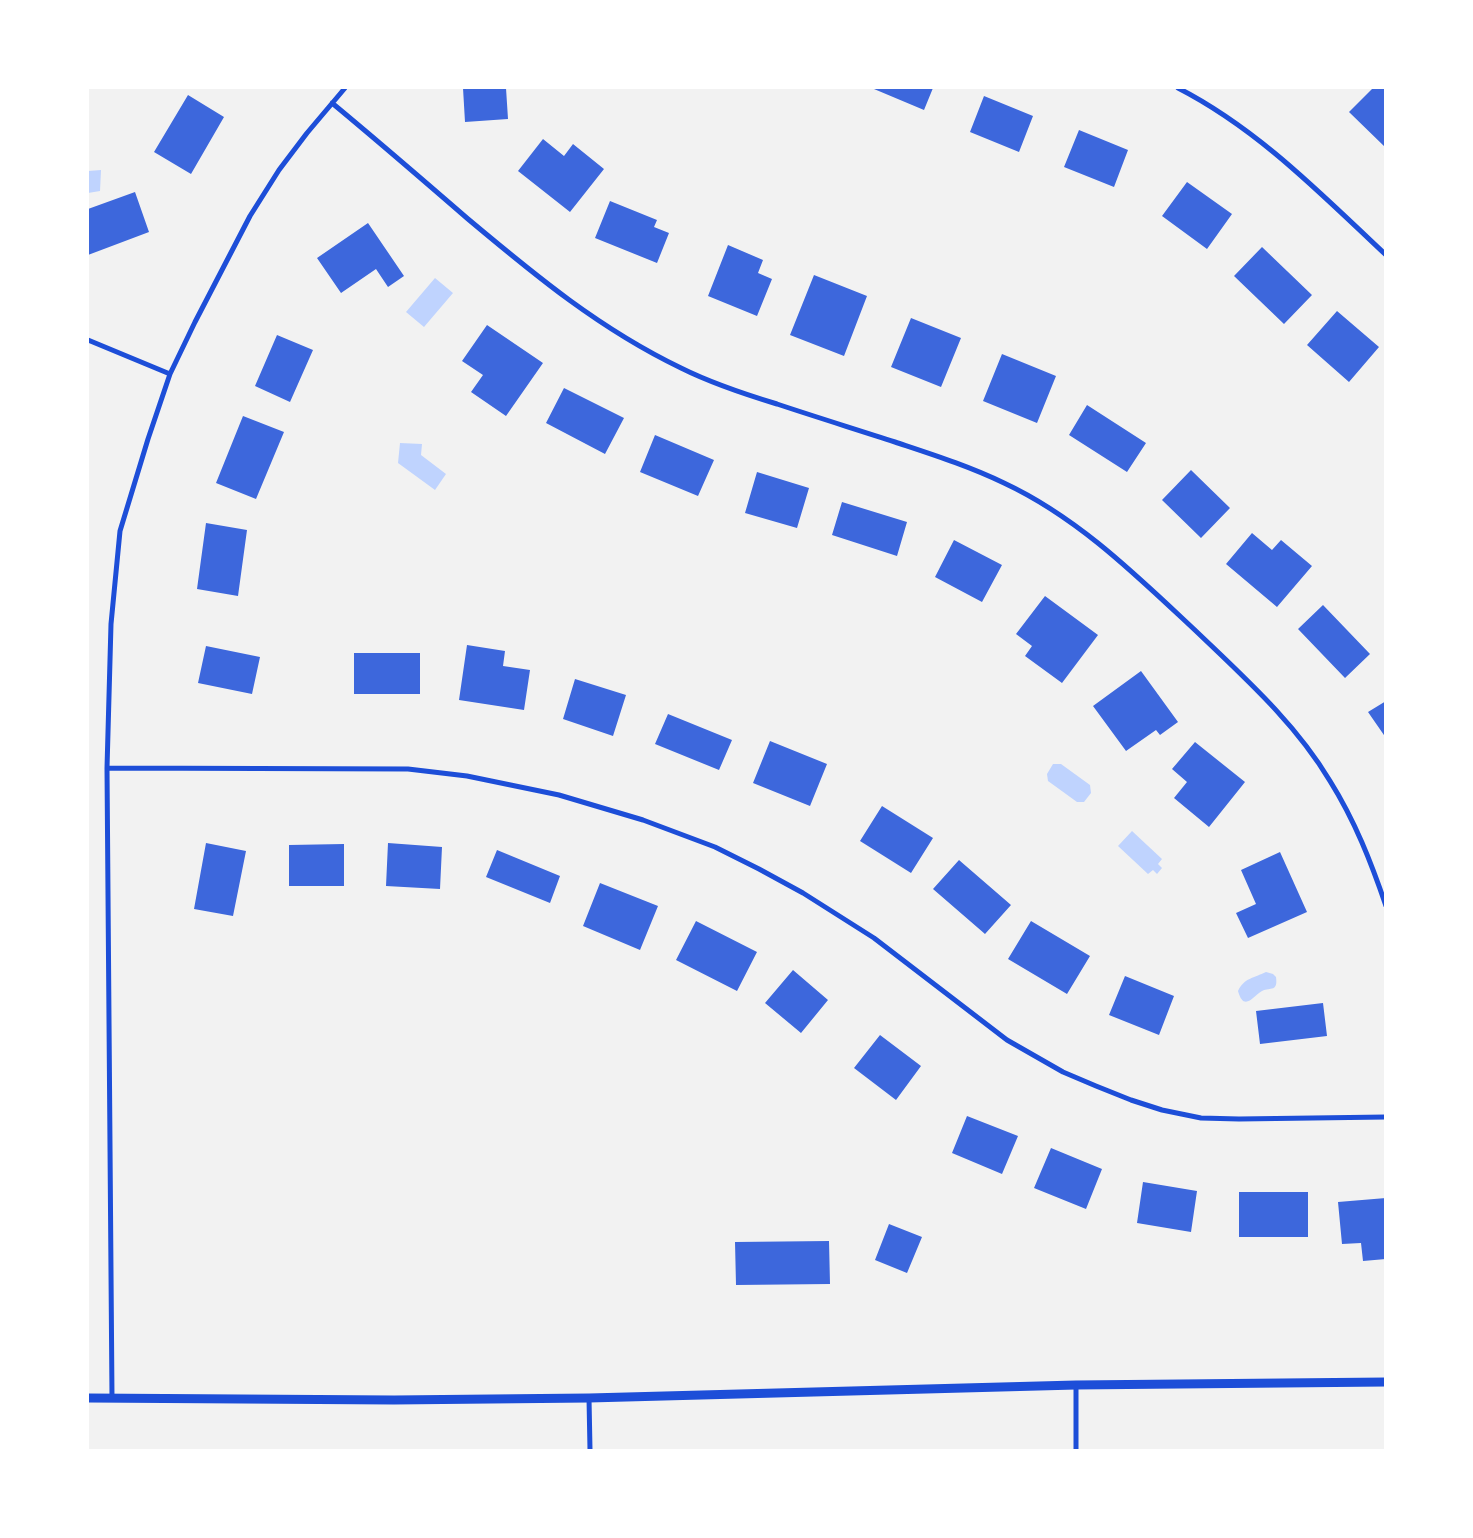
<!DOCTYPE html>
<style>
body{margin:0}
#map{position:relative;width:1473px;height:1538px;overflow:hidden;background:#f2f2f2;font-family:Mulish,sans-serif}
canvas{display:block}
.frame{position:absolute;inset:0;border:89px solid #fff;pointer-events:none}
</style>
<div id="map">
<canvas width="1473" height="1538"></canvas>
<div class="frame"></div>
</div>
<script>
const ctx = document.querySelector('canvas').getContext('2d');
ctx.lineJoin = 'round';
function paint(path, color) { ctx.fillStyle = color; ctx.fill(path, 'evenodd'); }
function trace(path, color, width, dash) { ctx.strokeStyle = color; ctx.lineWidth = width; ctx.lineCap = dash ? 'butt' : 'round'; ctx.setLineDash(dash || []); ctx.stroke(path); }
const water = new Path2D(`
 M101,170L100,191L88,193V171Z
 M435,278L453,293L424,327L406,312Z
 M400,443L422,444L421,455L446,474L435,490L398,463Z
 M1053,764H1061L1090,785L1091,793L1084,802H1077L1048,781L1047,774Z
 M1132,831L1162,859L1158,864L1162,868L1157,874L1153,870L1148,874L1118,846Z
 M1266,972L1273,974L1276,977C1278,992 1271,987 1262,991C1254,995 1244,1013 1238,991C1244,978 1254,978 1266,972Z`);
const building = new Path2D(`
 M463,88H506L508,119L465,122Z
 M874,88H933L924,110L874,89Z
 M1373,88H1386V148L1349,112Z
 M188,95L224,117L191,174L154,152Z
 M984,96L1033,116L1019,152L970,132Z
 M1079,130L1128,150L1114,187L1064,167Z
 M543,139L564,156L573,144L604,169L570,212L518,171Z
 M1187,182L1232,214L1207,249L1162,216Z
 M135,192L149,232L88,255V209Z
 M610,201L657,220L654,227L669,233L657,263L595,238Z
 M368,223L404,276L388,287L376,269L341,293L317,258Z
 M728,245L763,260L758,273L772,279L757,316L708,296Z
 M1262,247L1312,295L1284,324L1234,276Z
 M814,275L867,296L844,356L790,335Z
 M1337,311L1379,347L1349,382L1307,345Z
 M911,318L961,338L941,387L891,367Z
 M487,325L543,363L506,416L471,392L483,375L462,361Z
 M277,335L313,350L290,402L255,386Z
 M1002,354L1056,376L1037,423L983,401Z
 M564,388L624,418L605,454L546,423Z
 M1087,405L1146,443L1127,472L1069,435Z
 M243,416L284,432L256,499L216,483Z
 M655,435L714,460L698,496L640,472Z
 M1191,470L1230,508L1201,538L1162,500Z
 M757,472L809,488L797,528L745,513Z
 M842,502L907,522L897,556L832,535Z
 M206,523L247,530L238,596L197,589Z
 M1252,533L1272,550L1281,540L1312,566L1277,607L1226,564Z
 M954,540L1002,565L982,602L935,577Z
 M1045,596L1098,635L1062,683L1025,656L1032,646L1016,634Z
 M1323,605L1370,654L1345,678L1298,629Z
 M467,645L505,651L503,666L530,670L524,710L459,700Z
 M206,646L260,657L252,694L198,683Z
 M354,653H420V694H354Z
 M1141,671L1178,722L1160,735L1156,730L1126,751L1093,706Z
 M575,679L626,695L613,736L563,719Z
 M1386,701V738L1368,712Z
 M668,714L732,740L719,770L655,744Z
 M770,741L827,764L810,806L753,783Z
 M1195,742L1245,782L1209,827L1174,798L1187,782L1172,769Z
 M882,806L933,838L911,873L860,841Z
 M206,843L246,851L233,916L194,909Z
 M388,843L442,847L440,889L386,886Z
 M344,844V886H289V845Z
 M497,850L560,876L550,903L486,877Z
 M1280,852L1307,912L1248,938L1236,913L1256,904L1241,870Z
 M959,860L1011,905L985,934L933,889Z
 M600,883L658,906L640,950L583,926Z
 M696,921L757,952L737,991L676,960Z
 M1031,921L1090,956L1067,994L1008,959Z
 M793,970L828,1000L801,1033L765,1003Z
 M1125,976L1174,996L1159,1035L1109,1015Z
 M1323,1003L1327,1036L1260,1044L1256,1011Z
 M880,1035L921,1066L896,1100L854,1068Z
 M967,1116L1018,1136L1002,1174L952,1153Z
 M1051,1148L1102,1169L1086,1209L1034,1188Z
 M1143,1182L1197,1191L1191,1232L1137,1223Z
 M1239,1192H1308V1237H1239Z
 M1386,1198V1259L1363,1261L1361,1243L1342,1244L1338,1202Z
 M889,1224L922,1237L907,1273L875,1260Z
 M829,1241L830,1284L736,1285L735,1242Z`);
const minor = new Path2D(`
 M1178,88C1258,129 1321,194 1386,255
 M332,103C378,141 423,180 468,219C536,276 600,329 681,368C711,383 744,394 777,404C816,417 855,429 895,442C931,454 969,466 1004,483C1079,518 1138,577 1198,633C1246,679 1296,724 1330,781C1355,821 1371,862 1386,906
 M88,340L170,374
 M107,768L408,769L467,776L559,795L643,820L715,847L759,869L803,893L874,938L1007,1040L1063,1072L1096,1086L1131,1100L1162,1110L1201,1118L1239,1119L1386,1117
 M1076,1385V1450
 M112,1398L107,768L111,624L120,531L148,439L170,374L195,322L250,216L279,170L307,133L345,88
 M589,1398L590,1450`);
const tertiary = new Path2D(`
 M88,1398L394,1400L589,1398L1076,1385L1386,1382`);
paint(water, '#bfd3fe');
paint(building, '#3d67dc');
trace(minor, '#1d4ed8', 5);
trace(tertiary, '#1d4ed8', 9);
</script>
